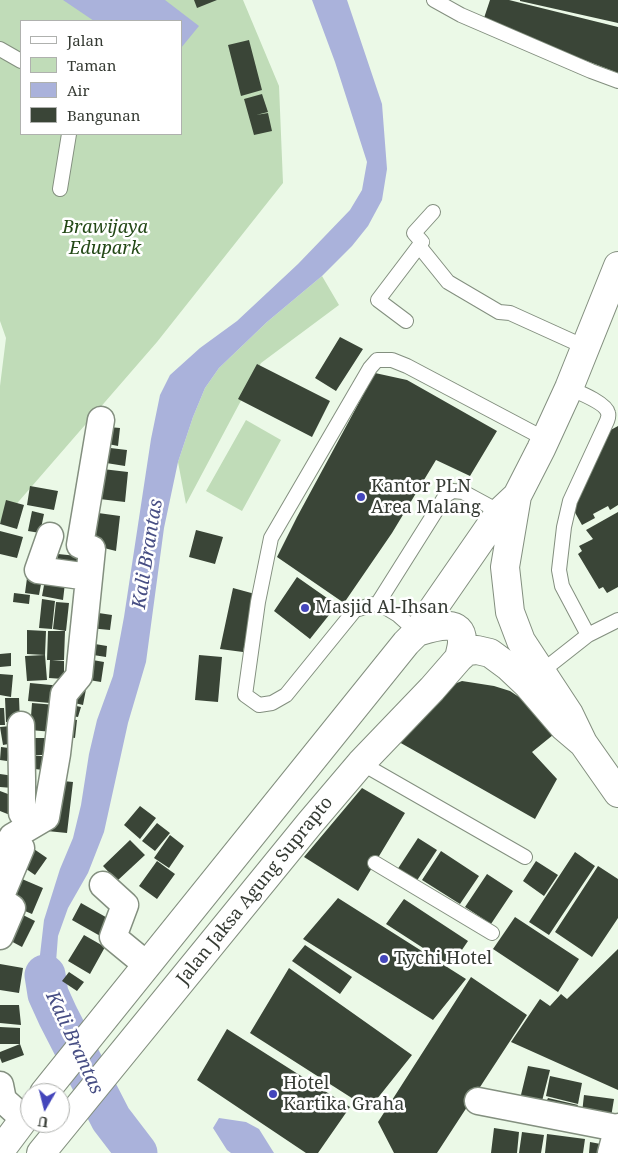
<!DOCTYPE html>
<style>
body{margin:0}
#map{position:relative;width:618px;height:1153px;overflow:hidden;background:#ebf9e7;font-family:"Noto Serif",serif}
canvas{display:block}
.legend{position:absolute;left:20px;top:20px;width:162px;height:115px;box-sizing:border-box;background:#fff;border:1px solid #afb1ae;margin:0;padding:6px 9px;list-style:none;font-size:15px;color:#363b34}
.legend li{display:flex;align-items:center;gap:10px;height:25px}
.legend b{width:25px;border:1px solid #afb1ae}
.north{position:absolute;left:20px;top:1083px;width:50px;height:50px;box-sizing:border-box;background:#fff;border:1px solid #afb1ae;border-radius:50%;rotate:188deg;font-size:14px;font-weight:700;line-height:20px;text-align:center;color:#363b34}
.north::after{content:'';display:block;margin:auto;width:18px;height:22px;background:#4446bb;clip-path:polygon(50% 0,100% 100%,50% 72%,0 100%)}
</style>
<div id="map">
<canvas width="618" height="1153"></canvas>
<ul class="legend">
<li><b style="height:6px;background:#fff"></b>Jalan</li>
<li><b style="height:14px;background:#c0dcb8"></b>Taman</li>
<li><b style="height:14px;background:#aab2db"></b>Air</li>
<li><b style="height:14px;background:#3a4537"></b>Bangunan</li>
</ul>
<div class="north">U</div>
</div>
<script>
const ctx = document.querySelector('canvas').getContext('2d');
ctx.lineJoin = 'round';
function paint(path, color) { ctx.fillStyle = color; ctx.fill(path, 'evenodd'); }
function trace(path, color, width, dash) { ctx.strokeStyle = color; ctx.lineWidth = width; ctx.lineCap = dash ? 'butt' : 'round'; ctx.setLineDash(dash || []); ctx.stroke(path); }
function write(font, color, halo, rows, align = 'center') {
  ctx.font = font + ' "Noto Serif",serif'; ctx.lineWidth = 5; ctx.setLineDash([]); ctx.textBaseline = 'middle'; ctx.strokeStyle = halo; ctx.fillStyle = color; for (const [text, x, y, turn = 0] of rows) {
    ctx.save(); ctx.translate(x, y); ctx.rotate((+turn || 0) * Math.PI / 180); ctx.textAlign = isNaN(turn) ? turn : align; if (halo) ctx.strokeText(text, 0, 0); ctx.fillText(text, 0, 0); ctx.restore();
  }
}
const green = new Path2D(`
 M0,0H243L279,86L283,183L157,342L0,523V386L6,338L0,321ZM21,21H181V134H21Z
 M322,276L339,305L261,363L186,504L178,462L193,417L205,388L219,368L267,322Z
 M246,420L281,440L242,511L206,491Z`);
const water = new Path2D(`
 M63,0H165L199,26L181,48V21H94Z
 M312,0H347L382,104L387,169L382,200L368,226L352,246L322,276L267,322L219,368L205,388L193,417L178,462L164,528L146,662L128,723L104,832L88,873L68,908L58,936L55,975L73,1016L55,1041L47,1020L37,981L44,920L60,869L73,838L81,805L89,754L97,720L113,676L124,617L151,439L160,395L170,375L200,348L237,321L298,264L350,210L362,190L367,162L335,62Z
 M219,1118L246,1122L259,1129L274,1153H231L227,1150L213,1128Z`);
const river = new Path2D(`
 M45,975L48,994L58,1016L111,1119L137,1153`);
const building = new Path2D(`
 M194,0H217L197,8Z
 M490,0H509L618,27V73L483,21Z
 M520,0H618V23L520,1Z
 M249,40L262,90L241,96L228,45Z
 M262,94L268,112L256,115L268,113L272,131L254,135L244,99Z
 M340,337L363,349L336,391L315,378Z
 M257,364L330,401L312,437L238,399Z
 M375,373L407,380L497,431L470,476L436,460L392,533L344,603L277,557L297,517Z
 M618,426V505L610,510L608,506L593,514L595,518L582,525L573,509L607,432Z
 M109,427L120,428L118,446L108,444Z
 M102,447L127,450L125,466L100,462Z
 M94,468L128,472L125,502L91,498Z
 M30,486L58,491L54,510L27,505Z
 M6,500L24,505L17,529L0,524Z
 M32,511L44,514L40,533L28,531Z
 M91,512L120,516L116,551L92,545Z
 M618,512V587L607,593L603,587L599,589L578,554L582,551L579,546L593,539L586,530Z
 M196,530L223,537L215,564L189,557Z
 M0,531L23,537L17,558L0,554Z
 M58,554L87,557L85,571L56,567Z
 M297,577L337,605L310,639L274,611Z
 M27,578L42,579L39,595L25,593Z
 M45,580L65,583L63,600L42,596Z
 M233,588L255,594L243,652L220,649Z
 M14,593L30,595L29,604L13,602Z
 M42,599L55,601L52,629L39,628Z
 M56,602L69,603L66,631L53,629Z
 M92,612L112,615L110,630L89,628Z
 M27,630L46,631L45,655L27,654Z
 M48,631H65L64,660L52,661H64V679L49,678L50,660H47Z
 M89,643L107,646L106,657L87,654Z
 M11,653V666L0,667V654Z
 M45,655L47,680L27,681L25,656Z
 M199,655L222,657L218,702L195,700Z
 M87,659L104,662L101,682L83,679Z
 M0,674L13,675L11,697L0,695Z
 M462,681L494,686L510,691L534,707L553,735L532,752L557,779L535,819L399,742L449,686Z
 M30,683L62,686L61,704L28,701Z
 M87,684L83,705L66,701Z
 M5,698H19L20,722H6Z
 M32,703L56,705L53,732L30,730Z
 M67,704L81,707L78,717L65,715Z
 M0,708H4L5,725H0Z
 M64,718L77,720L75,738L62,736Z
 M11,726L14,743L3,745L0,727Z
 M27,738H53V755H27Z
 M1,747L9,748L7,761L0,760Z
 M29,755L53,757L51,771L27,768Z
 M0,774L14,776L13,788L0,787Z
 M53,780L73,782L67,833L47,831Z
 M362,788L405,813L358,891L304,857Z
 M0,791L16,797L10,815L0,811Z
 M140,806L156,818L140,839L124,825Z
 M157,823L170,833L155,851L142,841Z
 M170,835L184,846L169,868L154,858Z
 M418,838L437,850L416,882L397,870Z
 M130,840L145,855L117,881L103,866Z
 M31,847L47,858L35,875L19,864Z
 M441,851L479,876L460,904L422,880Z
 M575,852L595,866L549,935L529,922Z
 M157,861L175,874L157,899L139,886Z
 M536,861L558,875L544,896L523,881Z
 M598,866L618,879V918L592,957L555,932Z
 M487,874L513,891L491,924L465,907Z
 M15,876L43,888L32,914L4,902Z
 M338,898L466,979L433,1020L303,939Z
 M404,899L468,941L451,966L386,924Z
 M81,903L111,920L102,937L72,920Z
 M19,913L35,921L22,947L7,939Z
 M515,917L579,959L558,992L493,949Z
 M84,935L105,947L90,974L68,961Z
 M305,945L352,977L340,994L292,961Z
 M618,949V1090L511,1042L540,999L550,1006L561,994L567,999Z
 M0,964L23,968L19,993L0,990Z
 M289,968L412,1055L369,1109L250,1033Z
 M69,972L84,982L77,991L62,981Z
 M471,977L527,1015L437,1153H394L378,1122Z
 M0,1005H19L21,1025L0,1023Z
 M0,1027L20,1028V1044H0Z
 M227,1029L350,1107L318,1153H306L197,1080Z
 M20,1044L24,1055L2,1063L0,1058V1052Z
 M528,1066L550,1070L541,1105L519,1103Z
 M550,1076L582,1083L578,1104L546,1096Z
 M584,1095L614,1099L611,1117L582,1113Z
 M548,1098L578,1105L575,1110L545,1104Z
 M494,1128L519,1132L517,1153H491Z
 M522,1132L544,1135L541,1153H519Z
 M547,1134L585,1139L583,1153H545Z
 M590,1142L606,1145L605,1153H589Z`);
const lane = new Path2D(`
 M434,0L461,15L591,71L618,81
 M0,49L21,61
 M60,189L69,134
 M433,212L414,233L422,242L419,246L448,282L499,312L510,313L585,347
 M406,321L378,300L419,246
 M569,388C578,392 606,403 608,413C609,416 608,418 607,421L570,501L564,527L559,570L562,586L588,635
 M500,512L463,492L453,491L446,495L378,603L355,610L286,695L272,703L259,705L245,695L258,602L271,538L370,368L377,360H392L407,366L545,439
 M378,603L398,615L417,632
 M541,672L588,635L618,620
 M361,763L525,857
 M375,863L492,933`);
const street = new Path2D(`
 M50,536L38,570L89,577
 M21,725L22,779V813L30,826
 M0,865L12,837L46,817L57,754L64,694L79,676L92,549L80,545L101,420
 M103,885L125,905L113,937L147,965
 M0,898L21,848
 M0,900L12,908L0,936
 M0,1085L3,1100L24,1119
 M478,1101L617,1128
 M611,1153L618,1127`);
const primary = new Path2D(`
 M618,266L569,388L541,449L517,496L505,567L510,612L521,641L569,714L583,743L618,793
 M417,632C431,628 463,616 462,642C462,647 460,653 459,658
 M44,1093L406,643L417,632L500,512L517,496
 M0,1151L30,1111
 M41,1153L310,823L361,763L432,689L459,658L467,651L477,650L490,653L509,667L527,684L563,726L583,743`);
const markers = [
 [361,497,5,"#4446bb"],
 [305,608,5,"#4446bb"],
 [384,959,5,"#4446bb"],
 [273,1094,5,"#4446bb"]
];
const parkNames = [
 ["Brawijaya",105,228],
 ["Edupark",105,249]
];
const poiNames = [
 ["Kantor PLN",371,487],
 ["Area Malang",371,508],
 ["Masjid Al-Ihsan",315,608],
 ["Tychi Hotel",394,959],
 ["Hotel",283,1084],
 ["Kartika Graha",283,1105]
];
const streetNames = [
 ["Jalan Jaksa Agung Suprapto",255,891,-51]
];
const waterNames = [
 ["Kali Brantas",148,554,-81],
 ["Kali Brantas",74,1043,65]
];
paint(green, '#c0dcb8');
paint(water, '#aab2db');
trace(river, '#aab2db', 41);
paint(building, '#3a4537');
trace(lane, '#838f7f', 16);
trace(street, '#838f7f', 29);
trace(primary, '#838f7f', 30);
trace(lane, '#fff', 14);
trace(street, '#fff', 26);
trace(primary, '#fff', 28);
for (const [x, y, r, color] of markers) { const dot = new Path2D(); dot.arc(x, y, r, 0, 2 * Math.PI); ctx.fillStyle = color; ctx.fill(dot); trace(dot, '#fff', 2); }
write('italic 18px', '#234816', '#fff', parkNames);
write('18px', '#363b34', '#fff', poiNames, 'left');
write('18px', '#363b34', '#fff', streetNames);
write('italic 19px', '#474e84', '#fff', waterNames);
</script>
